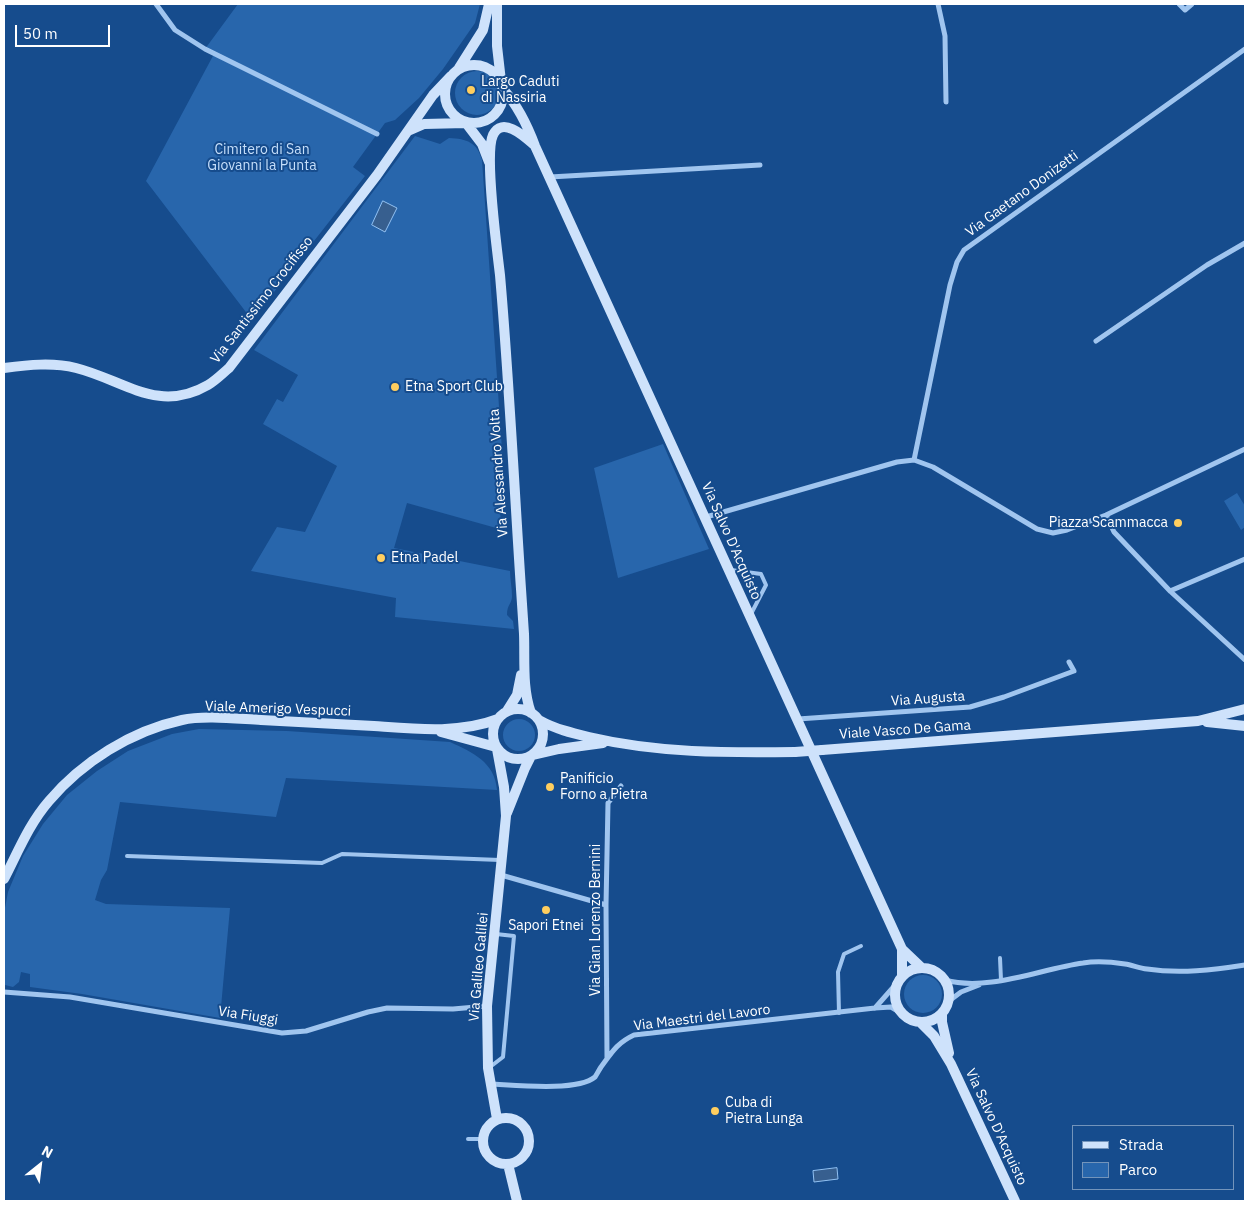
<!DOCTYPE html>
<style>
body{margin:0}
#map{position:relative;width:1249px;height:1205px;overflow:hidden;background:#164c8d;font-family:"IBM Plex Sans",sans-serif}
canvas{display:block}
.frame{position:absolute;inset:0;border:5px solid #fff;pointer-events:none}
.legend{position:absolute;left:1072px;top:1125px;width:162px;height:65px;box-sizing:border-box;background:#164c8d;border:1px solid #7394bb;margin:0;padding:6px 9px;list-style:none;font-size:15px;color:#fff}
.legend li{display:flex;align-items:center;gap:10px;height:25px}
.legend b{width:25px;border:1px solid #7394bb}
.north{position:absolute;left:15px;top:1140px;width:50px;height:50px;-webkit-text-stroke:4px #164c8d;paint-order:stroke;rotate:29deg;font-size:14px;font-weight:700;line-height:20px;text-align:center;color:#fff}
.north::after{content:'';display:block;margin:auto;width:18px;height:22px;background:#fff;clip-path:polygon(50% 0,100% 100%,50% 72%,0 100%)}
.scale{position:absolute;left:15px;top:25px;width:95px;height:22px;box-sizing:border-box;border:2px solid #fff;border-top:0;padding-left:6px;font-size:15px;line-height:18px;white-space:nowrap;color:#fff;-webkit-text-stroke:4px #164c8d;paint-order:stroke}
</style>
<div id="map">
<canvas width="1249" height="1205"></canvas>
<div class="frame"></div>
<ul class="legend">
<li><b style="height:6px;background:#cee2fb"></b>Strada</li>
<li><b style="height:14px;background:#2866ac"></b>Parco</li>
</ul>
<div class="north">N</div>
<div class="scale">50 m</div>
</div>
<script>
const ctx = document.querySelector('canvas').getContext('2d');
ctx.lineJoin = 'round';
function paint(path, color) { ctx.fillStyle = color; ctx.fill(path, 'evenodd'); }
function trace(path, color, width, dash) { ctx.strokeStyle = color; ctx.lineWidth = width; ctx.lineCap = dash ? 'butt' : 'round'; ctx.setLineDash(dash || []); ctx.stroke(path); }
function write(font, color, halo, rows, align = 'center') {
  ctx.font = font + ' "IBM Plex Sans",sans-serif'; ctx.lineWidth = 4; ctx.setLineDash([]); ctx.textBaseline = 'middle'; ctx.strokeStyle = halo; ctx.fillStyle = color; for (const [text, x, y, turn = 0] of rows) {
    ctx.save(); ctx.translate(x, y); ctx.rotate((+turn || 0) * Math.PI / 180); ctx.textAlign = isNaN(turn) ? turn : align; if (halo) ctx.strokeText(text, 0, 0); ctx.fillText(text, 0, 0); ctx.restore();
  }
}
const green = new Path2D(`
 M238,4H480L475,23L443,69L419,98L395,120L385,123L353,167L365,176L252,320L146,181L214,54L205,49Z
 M455 93a22 22 0 1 1 44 0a22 22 0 1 1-44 0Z
 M415,136L440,144L449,138C467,139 477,142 482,160L506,508L500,512L501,522L507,531L407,503L394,548L510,571C510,579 512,588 512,596C512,604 507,604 507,615L513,621L514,629L395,617L396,598L251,571L277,527L305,532L337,466L263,424L277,399L283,402L298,375L254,350Z
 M663,444L709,549L618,578L594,468Z
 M1237,493L1245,506V527L1241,530L1224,501Z
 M503 735a16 16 0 1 1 32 0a16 16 0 1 1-32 0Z
 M199,729L287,731L450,742C472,752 495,762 497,790L286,778L276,817L120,802L107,870L101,880L95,900L106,904L230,908L220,1018L82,994L30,987V974L21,972L19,982L13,987L5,985L4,913L8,892L23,856L43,824L67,795L97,771L128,751L172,734Z
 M904 994a19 19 0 1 1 38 0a19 19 0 1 1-38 0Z`);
const water = new Path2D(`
 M383,201L397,208L385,232L372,225Z
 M837,1168L838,1179L814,1182L813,1171Z`);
const lane = new Path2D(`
 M731,570L761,574L766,585L751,614
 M747,573L759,597
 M127,856L322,863L342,854L500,860
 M1000,958L1001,980
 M839,1013L838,972L844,954L861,946
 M490,1067L503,1057L514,936L496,934
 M468,1139H483`);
const street = new Path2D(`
 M156,4L175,30L205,49L377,134
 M938,4L945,36L946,102
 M1179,4L1185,10L1192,4
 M550,177L760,165
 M1096,341L1207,265L1245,243
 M914,460L950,285L957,262L964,250L1245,49
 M1106,515L1114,532L1170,591L1245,660
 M706,517L897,462L914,460L933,467L1037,529L1053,533L1067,530L1106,515L1245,449
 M1170,591L1245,559
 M798,719L970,707L1004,697L1074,671L1069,662
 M501,875L606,905
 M945,980C988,992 1040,969 1083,963C1095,961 1112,962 1125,964C1132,965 1139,968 1147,969C1180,974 1213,970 1245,965
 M4,992L70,997L282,1033L306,1031L368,1012L387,1008L453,1009L487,1006
 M949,1001L961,992L979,985
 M875,1008L897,983
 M607,1058L606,905L608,803L621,786
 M491,1084C514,1085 577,1092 595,1077C597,1074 599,1070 601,1067C612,1052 617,1043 634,1035L875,1008L891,1007L901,1013`);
const secondary = new Path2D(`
 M497,4V46L501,81
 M445 94a29 29 0 1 1 58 0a29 29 0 1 1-58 0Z
 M459,68L483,30L489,4
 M503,89C518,106 527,124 535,146L902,949L922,968
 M408,131L424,124L466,123L482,144L489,162
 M4,368C28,365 52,362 76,368C124,380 158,414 208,385C215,381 222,374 229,368L377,175L433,95L451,76
 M493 734a25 25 0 1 1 50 0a25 25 0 1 1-50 0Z
 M507,711L517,695L521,675
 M531,713C522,688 525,660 524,634C523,619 522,604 521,589C514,484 509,379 500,275C497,249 484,154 493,135C502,116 524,136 533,144
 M539,720C555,729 572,733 589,737C657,753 726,753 795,752
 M1207,722L1245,726
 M441,732L496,747
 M497,749L504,787L506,816L487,1006L488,1068L497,1119
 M822,750L1198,721L1245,709
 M533,755L559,749L603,743
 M507,813L525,768L531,756
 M4,879C18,852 29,824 49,801C82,762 131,731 182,720C204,715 239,719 261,720C299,722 337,724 374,726C415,729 459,734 498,719
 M895 995a27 27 0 1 1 54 0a27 27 0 1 1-54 0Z
 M902,977V949
 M942,1014V1022L949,1053
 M921,1023L934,1036L951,1064L1015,1201
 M483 1141a23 23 0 1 1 46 0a23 23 0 1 1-46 0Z
 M508,1164L517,1201`);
const secondaryBridge = new Path2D(`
 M795,752L822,750`);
const markers = [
 [471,90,5,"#ffce5f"],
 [395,387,5,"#ffce5f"],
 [1178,523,5,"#ffce5f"],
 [381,558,5,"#ffce5f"],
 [550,787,5,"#ffce5f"],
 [546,910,5,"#ffce5f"],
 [715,1111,5,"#ffce5f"]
];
const poiNames = [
 ["Largo Caduti",481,82],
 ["di Nassiria",481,98],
 ["Etna Sport Club",405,387],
 ["Piazza Scammacca",1168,523,"right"],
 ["Etna Padel",391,558],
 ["Panificio",560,779],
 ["Forno a Pietra",560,795],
 ["Sapori Etnei",546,926,"center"],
 ["Cuba di",725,1103],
 ["Pietra Lunga",725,1119]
];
const parkNames = [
 ["Cimitero di San",262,150],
 ["Giovanni la Punta",262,166]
];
const streetNames = [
 ["Via Gaetano Donizetti",1022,194,-36],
 ["Via Santissimo Crocifisso",262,300,-52],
 ["Via Alessandro Volta",499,473,-94],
 ["Via Salvo D'Acquisto",731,541,66],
 ["Via Augusta",928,699,-4],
 ["Viale Amerigo Vespucci",278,709,2],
 ["Viale Vasco De Gama",905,730,-4],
 ["Via Gian Lorenzo Bernini",596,920,-90],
 ["Via Galileo Galilei",479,967,-85],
 ["Via Fiuggi",248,1016,9],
 ["Via Maestri del Lavoro",702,1018,-7],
 ["Via Salvo D'Acquisto",996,1127,65]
];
paint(green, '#2866ac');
paint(water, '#375f8f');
trace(water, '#92c1f2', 1);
trace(lane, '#a0c5ef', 4);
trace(street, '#a0c5ef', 5);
trace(secondary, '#cee2fb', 10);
trace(secondaryBridge, '#cee2fb', 10);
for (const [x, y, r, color] of markers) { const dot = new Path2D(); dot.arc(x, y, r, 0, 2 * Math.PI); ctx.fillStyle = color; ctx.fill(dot); trace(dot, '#164c8d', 2); }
write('14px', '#fff', '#164c8d', poiNames, 'left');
write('14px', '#c6dffb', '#164c8d', parkNames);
write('14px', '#fff', '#164c8d', streetNames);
</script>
